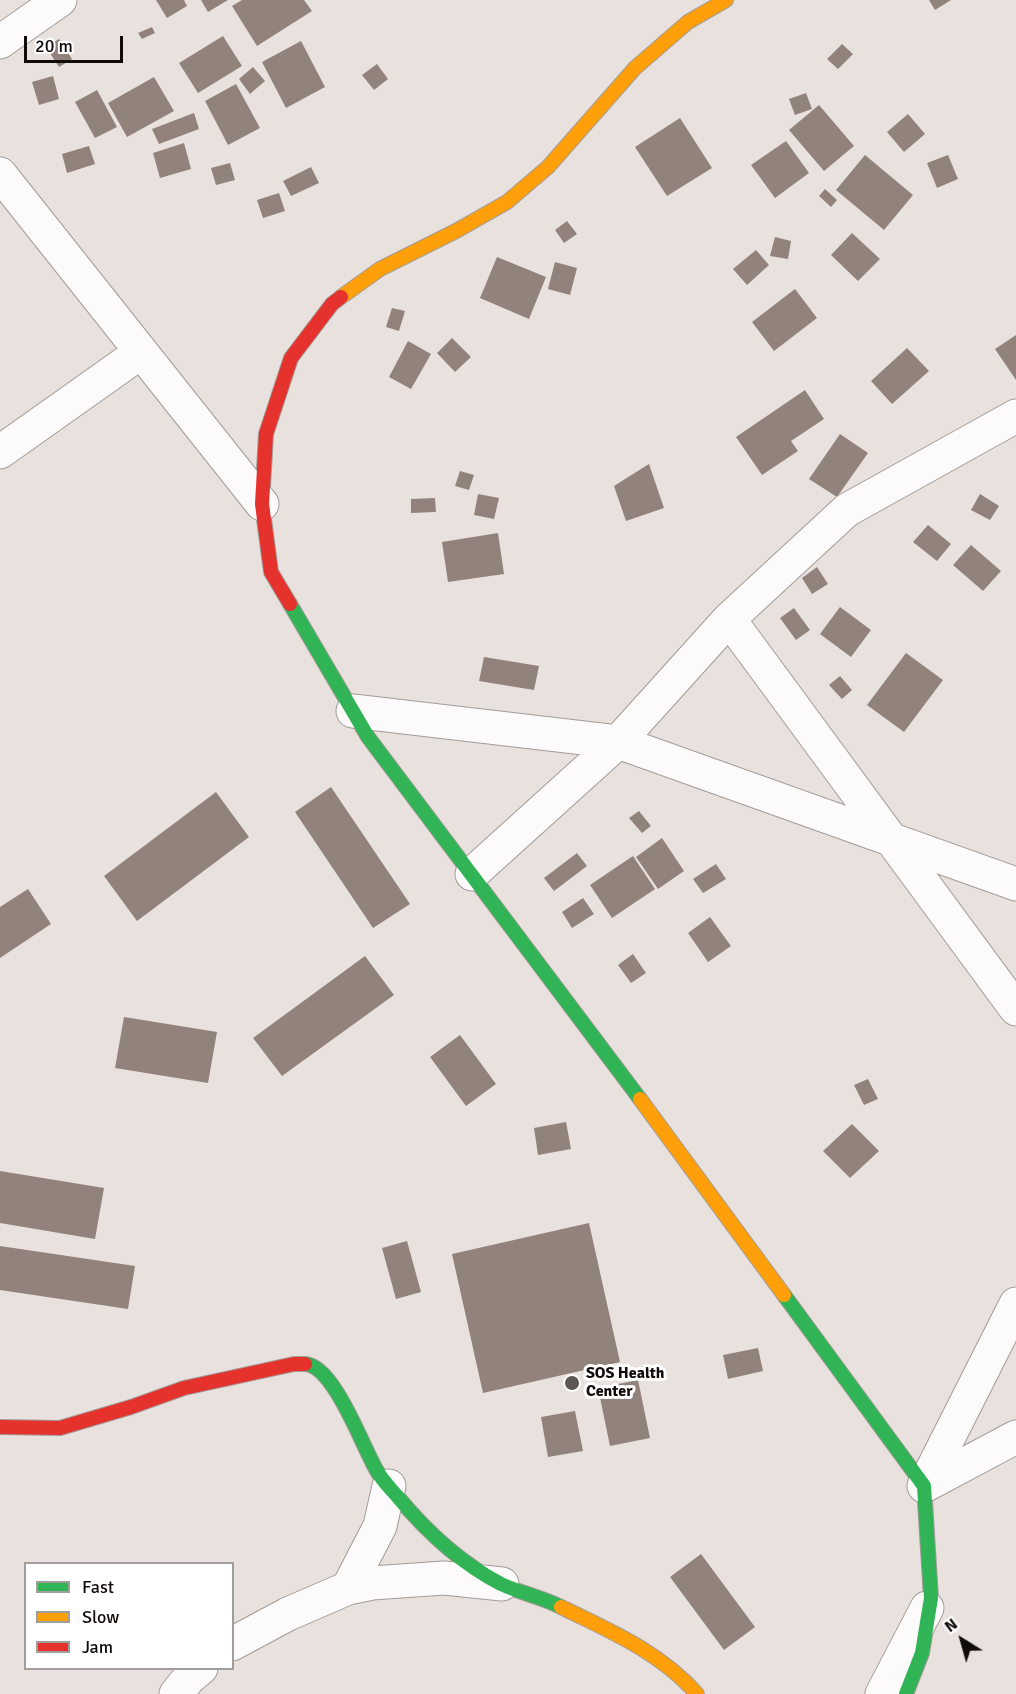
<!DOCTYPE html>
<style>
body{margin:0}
#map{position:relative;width:1016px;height:1694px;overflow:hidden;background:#e9e1dd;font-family:Signika,sans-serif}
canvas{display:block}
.legend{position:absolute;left:24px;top:1562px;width:210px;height:108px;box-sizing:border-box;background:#fff;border:2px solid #a09d9d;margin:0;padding:8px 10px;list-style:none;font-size:18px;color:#110b09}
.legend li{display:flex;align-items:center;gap:12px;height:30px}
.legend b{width:30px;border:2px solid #a09d9d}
.north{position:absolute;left:932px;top:1610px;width:60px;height:60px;-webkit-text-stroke:4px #fff;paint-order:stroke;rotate:323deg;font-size:16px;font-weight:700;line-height:24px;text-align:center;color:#110b09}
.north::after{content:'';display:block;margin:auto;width:21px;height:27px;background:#110b09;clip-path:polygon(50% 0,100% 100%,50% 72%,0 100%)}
.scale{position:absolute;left:24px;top:36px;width:99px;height:27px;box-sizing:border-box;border:3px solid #110b09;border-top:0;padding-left:8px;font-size:18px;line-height:21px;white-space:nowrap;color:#110b09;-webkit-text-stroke:4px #fff;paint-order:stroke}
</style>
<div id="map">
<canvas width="1016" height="1694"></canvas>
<ul class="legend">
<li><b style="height:8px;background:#30b455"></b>Fast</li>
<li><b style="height:8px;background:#ff9f0a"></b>Slow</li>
<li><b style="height:8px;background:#e5322d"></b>Jam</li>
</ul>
<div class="north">N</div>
<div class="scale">20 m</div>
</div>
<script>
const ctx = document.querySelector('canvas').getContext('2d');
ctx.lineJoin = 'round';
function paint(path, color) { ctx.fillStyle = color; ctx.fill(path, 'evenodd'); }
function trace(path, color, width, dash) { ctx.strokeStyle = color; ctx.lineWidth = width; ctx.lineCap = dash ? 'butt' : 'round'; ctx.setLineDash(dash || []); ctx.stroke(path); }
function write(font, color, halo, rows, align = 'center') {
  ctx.font = font + ' Signika,sans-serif'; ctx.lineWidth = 6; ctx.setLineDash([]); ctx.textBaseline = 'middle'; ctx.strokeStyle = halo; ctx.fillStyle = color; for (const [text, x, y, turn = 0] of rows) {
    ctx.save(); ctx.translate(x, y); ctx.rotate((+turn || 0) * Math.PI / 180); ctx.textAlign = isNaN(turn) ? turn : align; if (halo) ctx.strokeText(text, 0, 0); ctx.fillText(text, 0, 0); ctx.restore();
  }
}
const building = new Path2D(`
 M156,0H184L187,6L167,18Z
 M201,0H228L208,12Z
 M242,0H304L312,11L257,46L232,6Z
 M929,0H951L935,10Z
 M152,27L155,33L142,39L138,33Z
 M223,36L242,66L198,93L179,63Z
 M59,39L72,59L59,67L46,47Z
 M301,41L325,87L286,108L262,62Z
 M842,44L853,54L838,69L827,59Z
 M377,64L388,79L374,90L362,75Z
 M253,67L265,81L250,94L239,79Z
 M53,76L59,99L39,105L32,82Z
 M154,77L174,111L127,137L108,103Z
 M236,84L260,128L228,145L205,101Z
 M97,90L117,127L95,138L75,102Z
 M806,93L812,109L795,115L789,99Z
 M819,105L854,146L824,171L789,130Z
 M194,113L199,129L159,144L152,129Z
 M908,114L925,134L904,152L887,132Z
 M680,118L712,168L667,196L635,147Z
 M786,141L809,173L775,198L751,165Z
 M184,143L191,169L160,178L153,153Z
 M89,146L95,164L67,173L62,154Z
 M865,155L913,195L884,230L836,190Z
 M948,155L958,179L937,188L927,163Z
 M230,163L235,180L216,185L211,168Z
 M311,167L319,183L291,196L283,181Z
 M825,189L837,200L831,207L819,196Z
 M279,193L285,211L263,218L257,200Z
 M567,221L577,234L564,243L555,230Z
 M852,233L880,259L858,281L831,255Z
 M775,237L791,241L788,259L770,256Z
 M756,250L769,265L747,285L733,269Z
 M497,257L546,277L529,319L480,298Z
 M555,262L577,268L570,295L548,289Z
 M795,289L817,318L774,351L752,322Z
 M392,308L405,311L399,331L386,327Z
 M1016,335V380L995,349Z
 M452,338L471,357L455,372L437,353Z
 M408,341L431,354L411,389L389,377Z
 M907,348L929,371L892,404L871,381Z
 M805,390L824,419L791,441L798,451L762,475L736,437Z
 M840,434L868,453L837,497L809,479Z
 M649,464L664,508L626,521L614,486Z
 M460,471L474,475L469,490L455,486Z
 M478,494L499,498L494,519L474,515Z
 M980,494L999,506L990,520L971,510Z
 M435,498L436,512L411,513V499Z
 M928,525L951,544L937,561L913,542Z
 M498,533L504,574L448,582L442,542Z
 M971,545L1001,571L983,591L953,565Z
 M817,567L828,584L812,594L802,578Z
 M840,607L871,630L851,657L820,634Z
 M794,608L810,630L796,640L780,618Z
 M906,653L943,680L904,732L867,705Z
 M484,657L539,666L534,690L479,681Z
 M840,676L852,690L842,699L829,685Z
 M331,787L410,904L373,928L295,812Z
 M216,792L249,837L137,921L104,876Z
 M639,811L651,826L642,833L629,818Z
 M662,838L684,871L658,889L636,857Z
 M577,853L587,866L554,891L544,878Z
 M633,856L655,889L612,918L590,885Z
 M716,864L726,879L703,893L693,879Z
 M28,889L51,924L0,958V907Z
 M583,898L594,914L572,928L562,912Z
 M710,917L731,946L708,962L688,933Z
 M633,954L646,973L631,983L618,965Z
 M365,956L394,995L282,1076L253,1038Z
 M124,1017L217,1032L208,1083L115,1068Z
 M460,1035L496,1084L466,1106L430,1057Z
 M868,1079L878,1099L864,1105L854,1085Z
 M566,1122L571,1149L538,1155L534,1128Z
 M852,1124L879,1151L850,1178L823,1151Z
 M0,1171L104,1188L95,1239L0,1223Z
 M589,1223L620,1362L483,1393L452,1254Z
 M407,1241L421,1292L396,1299L382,1248Z
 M0,1246L135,1266L128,1309L0,1290Z
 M758,1348L763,1371L728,1379L723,1355Z
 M638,1380L650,1438L610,1446L598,1388Z
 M575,1411L583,1451L548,1457L541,1417Z
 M701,1554L755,1627L724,1650L670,1577Z`);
const street = new Path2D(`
 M0,42L60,0
 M0,174L262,504
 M1016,416L847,510L729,619L1016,1009
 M0,452L141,352
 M353,711L618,742L729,619
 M472,874L618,742L1016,884
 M924,1486L1016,1304
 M924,1486L1016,1437
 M348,1588L380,1526L389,1486
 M232,1644L288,1614L348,1588L372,1583L444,1578L502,1584
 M176,1694L189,1678L201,1668
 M882,1694L927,1608`);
const fast = new Path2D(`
 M290,604L368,737L640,1099
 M784,1295L924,1486L931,1598L922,1653L906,1694
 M305,1364C334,1365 363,1448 377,1471C382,1480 390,1488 397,1496C426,1531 460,1563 501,1584C520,1593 542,1597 561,1607`);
const slow = new Path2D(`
 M341,297L380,269L456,231L507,202L548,167L635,68L688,22L726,0
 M640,1099L784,1295
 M561,1607C610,1631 660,1652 697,1694`);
const jam = new Path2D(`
 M290,604L271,572L262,504L266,434L291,358L332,304L341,297
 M0,1427L60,1428L131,1407L184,1388L294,1364H305`);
const markers = [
 [572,1383,8,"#5d5653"]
];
const poiNames = [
 ["SOS Health",586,1374],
 ["Center",586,1392]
];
paint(building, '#91837b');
trace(street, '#a29c99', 35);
trace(fast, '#a29c99', 16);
trace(slow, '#a29c99', 16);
trace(jam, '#a29c99', 16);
trace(street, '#fcfafa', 33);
trace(fast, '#30b455', 14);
trace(slow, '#ff9f0a', 14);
trace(jam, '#e5322d', 14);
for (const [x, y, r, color] of markers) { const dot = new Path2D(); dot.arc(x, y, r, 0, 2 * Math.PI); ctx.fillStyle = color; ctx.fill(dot); trace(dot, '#fff', 2); }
write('bold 16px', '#110b09', '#fff', poiNames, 'left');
</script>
